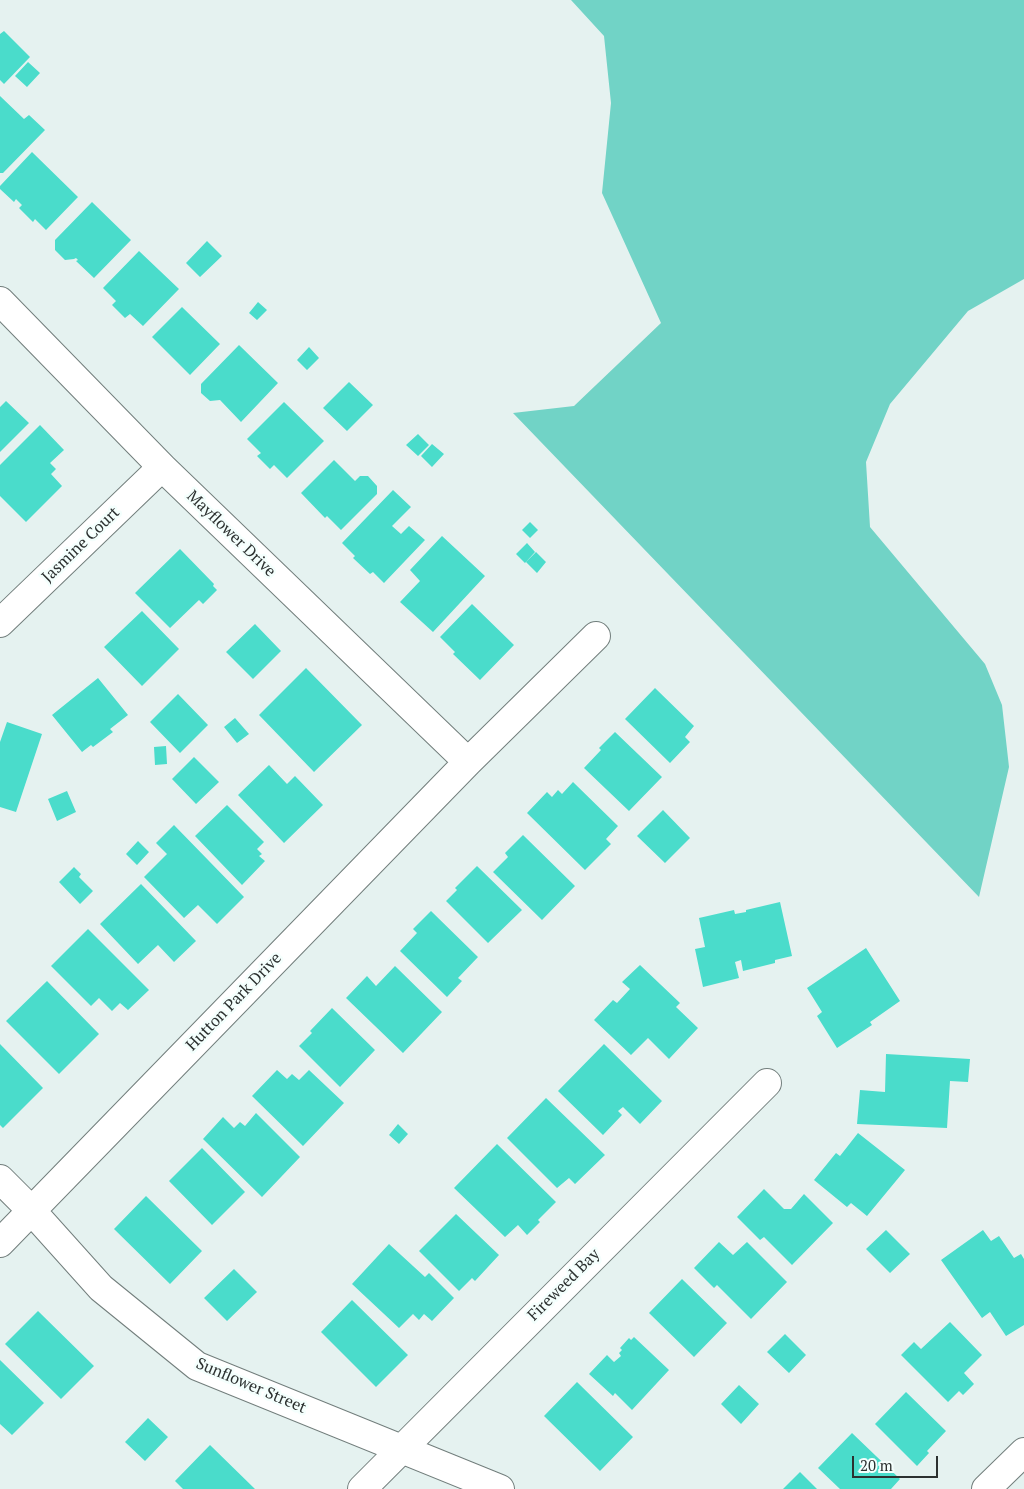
<!DOCTYPE html>
<style>
body{margin:0}
#map{position:relative;width:1024px;height:1489px;overflow:hidden;background:#e5f2f0;font-family:"PT Serif",serif}
canvas{display:block}
.scale{position:absolute;left:852px;top:1456px;width:86px;height:22px;box-sizing:border-box;border:2px solid #2c3130;border-top:0;padding-left:6px;font-size:15px;line-height:18px;white-space:nowrap;color:#2c3130;-webkit-text-stroke:4px #f4fffd;paint-order:stroke}
</style>
<div id="map">
<canvas width="1024" height="1489"></canvas>
<div class="scale">20 m</div>
</div>
<script>
const ctx = document.querySelector('canvas').getContext('2d');
ctx.lineJoin = 'round';
function paint(path, color) { ctx.fillStyle = color; ctx.fill(path, 'evenodd'); }
function trace(path, color, width, dash) { ctx.strokeStyle = color; ctx.lineWidth = width; ctx.lineCap = dash ? 'butt' : 'round'; ctx.setLineDash(dash || []); ctx.stroke(path); }
function write(font, color, halo, rows, align = 'center') {
  ctx.font = font + ' "PT Serif",serif'; ctx.lineWidth = 5; ctx.setLineDash([]); ctx.textBaseline = 'middle'; ctx.strokeStyle = halo; ctx.fillStyle = color; for (const [text, x, y, turn = 0] of rows) {
    ctx.save(); ctx.translate(x, y); ctx.rotate((+turn || 0) * Math.PI / 180); ctx.textAlign = isNaN(turn) ? turn : align; if (halo) ctx.strokeText(text, 0, 0); ctx.fillText(text, 0, 0); ctx.restore();
  }
}
const green = new Path2D(`
 M571,0H1024V279L968,311L890,404L866,462L870,527L985,664L1002,705L1009,767L979,897L513,413L574,406L661,323L602,193L611,103L604,36Z`);
const building = new Path2D(`
 M4,31L30,57L4,84L0,80V34Z
 M28,62L40,73L27,87L15,76Z
 M0,96L24,119L29,115L45,130L3,173H0Z
 M32,152L78,197L46,230L35,219L33,222L19,208L22,205L16,199L14,202L0,189V186Z
 M92,202L131,240L94,278L76,261L78,260L76,258L74,259L65,260L55,250V240Z
 M207,241L222,256L200,277L186,263Z
 M139,251L179,289L143,326L130,314L125,318L112,305L116,301L103,288Z
 M258,302L267,310L257,320L249,313Z
 M182,307L220,344L190,375L152,337Z
 M239,345L278,383L241,422L220,400L210,401L201,393V384Z
 M309,347L319,358L307,370L297,360Z
 M349,382L373,405L347,431L323,408Z
 M6,401L29,423L0,452V407Z
 M284,402L324,441L287,478L274,465L270,469L257,456L261,453L247,439Z
 M40,425L64,450L50,463L56,469L51,474L62,486L26,522L0,496V465Z
 M418,434L429,445L418,456L406,445Z
 M432,444L444,454L432,467L421,456Z
 M334,460L355,481L360,476H368L377,486V494L341,530L327,516L325,518L301,493Z
 M393,490L411,507L392,526L401,534L409,526L425,540L384,583L373,572L370,574L353,558L355,556L342,543Z
 M530,522L538,530L530,538L522,530Z
 M442,536L485,576L433,632L400,602L420,581L410,570Z
 M527,543L535,552L525,563L516,554Z
 M180,549L214,584L213,586L217,590L203,604L199,600L170,628L135,593Z
 M536,552L546,562L537,573L526,562Z
 M472,604L514,645L480,680L453,654L455,652L440,637Z
 M142,611L179,649L142,686L104,647Z
 M255,624L281,651L253,679L226,652Z
 M306,668L362,725L314,772L259,715Z
 M98,678L128,715L110,729L113,732L93,747L91,745L82,752L52,715Z
 M655,688L694,726L685,737L690,742L670,763L625,719Z
 M178,694L208,725L180,753L150,722Z
 M235,718L249,734L237,743L224,727Z
 M7,722L42,734L16,812L0,807V742Z
 M615,732L662,777L629,811L584,768L601,750L599,748Z
 M166,746L167,764L155,765L154,747Z
 M194,757L219,782L196,804L172,779Z
 M269,765L287,784L295,776L323,805L284,843L238,795Z
 M573,782L618,826L606,839L611,844L585,870L527,813L547,792L552,797L558,790L562,794Z
 M67,791L76,812L57,821L48,799Z
 M227,805L264,842L257,849L262,854L259,856L265,861L242,885L195,836Z
 M663,810L690,838L665,863L637,836Z
 M174,825L244,897L217,924L198,905L184,918L144,877L167,854L156,843Z
 M523,835L575,886L542,920L493,872L508,857L505,853Z
 M138,841L149,852L137,865L126,854Z
 M477,866L522,910L488,943L446,901L457,890L455,888Z
 M74,867L81,874L79,877L93,891L80,904L59,882Z
 M141,884L196,941L174,962L158,945L138,964L100,924Z
 M780,902L792,956L775,960V963L743,971L741,960L735,962L739,978L703,987L695,949L705,947L699,918L734,910L735,914L746,912V910Z
 M431,911L478,957L458,978L462,981L447,997L400,951L417,933L413,929Z
 M88,929L149,990L128,1010L120,1003L112,1011L99,998L91,1006L51,966Z
 M866,948L900,1001L870,1022L872,1025L837,1048L817,1016L822,1012L807,988Z
 M640,965L680,1003L676,1007L698,1028L669,1059L648,1038L631,1055L594,1020L613,1000L617,1003L630,989L622,982Z
 M395,966L442,1012L403,1053L346,998L367,976L376,986Z
 M47,981L99,1034L59,1074L6,1021Z
 M332,1008L375,1050L340,1087L299,1046L312,1033L310,1031Z
 M0,1044L43,1088L3,1128L0,1125Z
 M604,1044L662,1101L640,1124L623,1107L618,1111L622,1115L603,1135L558,1091Z
 M886,1054L970,1059L968,1082L950,1081L947,1128L857,1124L860,1090L885,1092Z
 M277,1070L287,1079L292,1074L299,1080L309,1070L344,1103L303,1146L252,1096Z
 M546,1098L605,1155L575,1184L569,1178L557,1188L507,1138Z
 M256,1113L300,1157L262,1197L203,1139L223,1117L234,1128L240,1122L245,1126Z
 M398,1124L408,1134L399,1144L389,1135Z
 M858,1133L905,1170L867,1216L851,1203L847,1207L814,1180L836,1153L840,1156Z
 M497,1144L556,1202L538,1220L540,1222L527,1235L518,1225L505,1237L454,1188Z
 M202,1148L245,1192L212,1225L169,1181Z
 M764,1189L784,1209H791L804,1194L833,1223L792,1265L764,1237L760,1240L737,1217Z
 M146,1196L202,1251L170,1284L114,1229Z
 M456,1214L499,1255L475,1281L472,1278L459,1291L419,1251Z
 M886,1230L910,1254L890,1273L866,1249Z
 M983,1230L991,1241L999,1236L1014,1258L1021,1254L1024,1259V1325L1006,1336L990,1312L982,1318L941,1260Z
 M719,1242L733,1255L747,1242L787,1282L751,1319L717,1285L714,1288L694,1268Z
 M389,1244L425,1277L429,1273L454,1298L432,1321L424,1314L419,1320L413,1314L399,1328L352,1284Z
 M234,1269L257,1292L227,1321L204,1298Z
 M682,1279L727,1323L694,1357L649,1313Z
 M352,1300L408,1355L376,1387L321,1332Z
 M38,1311L94,1366L61,1399L5,1344Z
 M950,1322L982,1355L964,1373L974,1384L963,1395L959,1391L948,1402L901,1355L914,1342L921,1349Z
 M785,1334L806,1355L789,1373L767,1352Z
 M634,1337L669,1370L632,1410L615,1393L613,1396L589,1374L607,1355L614,1362L621,1356L619,1353L622,1350L620,1348L629,1338L631,1340Z
 M0,1360L44,1403L12,1435L0,1424Z
 M577,1382L633,1437L600,1471L544,1416Z
 M739,1385L759,1404L741,1424L721,1404Z
 M906,1392L946,1431L927,1451L929,1453L917,1466L875,1424Z
 M148,1418L168,1437L145,1461L125,1442Z
 M852,1433L900,1479L891,1489H840L818,1468Z
 M210,1445L255,1489H183L175,1481Z
 M800,1472L817,1489H783Z`);
const minor = new Path2D(`
 M0,301L162,467L468,762
 M0,623L162,467
 M0,1179L31,1210L101,1288L197,1366L500,1489
 M0,1243L468,762L596,636
 M362,1489L767,1083
 M986,1489L1024,1452`);
const streetNames = [
 ["Mayflower Drive",231,534,44],
 ["Jasmine Court",81,545,-44],
 ["Hutton Park Drive",234,1002,-46],
 ["Fireweed Bay",564,1285,-45],
 ["Sunflower Street",251,1386,23]
];
paint(green, '#71d3c6');
paint(building, '#4adccb');
trace(minor, '#727e7c', 30);
trace(minor, '#fff', 28);
write('16px', '#2c3130', '#f4fffd', streetNames);
</script>
